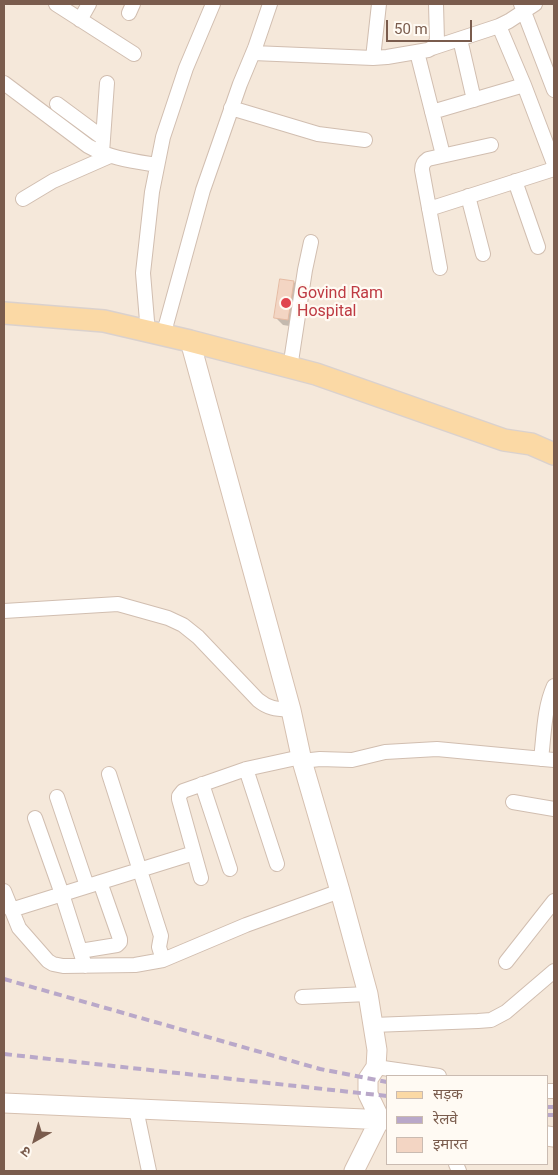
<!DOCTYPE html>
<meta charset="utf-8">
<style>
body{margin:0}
#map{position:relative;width:558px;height:1175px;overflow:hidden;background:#fdf6ec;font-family:Roboto,"Noto Sans Devanagari",sans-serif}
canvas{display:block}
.frame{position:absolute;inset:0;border:5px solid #7a5c4d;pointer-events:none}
.legend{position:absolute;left:386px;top:1075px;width:162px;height:90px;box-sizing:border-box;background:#fffaf3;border:1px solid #cabbb1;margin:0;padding:6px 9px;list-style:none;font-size:15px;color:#7a5c4d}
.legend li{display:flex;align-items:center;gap:10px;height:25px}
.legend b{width:25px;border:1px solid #cabbb1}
.north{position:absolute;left:10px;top:1115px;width:50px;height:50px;-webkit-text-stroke:4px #fffaf3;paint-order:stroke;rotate:218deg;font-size:14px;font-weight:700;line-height:20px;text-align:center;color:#7a5c4d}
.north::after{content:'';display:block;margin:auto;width:18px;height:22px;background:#7a5c4d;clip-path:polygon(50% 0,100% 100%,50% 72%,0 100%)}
.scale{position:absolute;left:386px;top:20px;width:86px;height:22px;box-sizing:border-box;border:2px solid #7a5c4d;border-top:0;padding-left:6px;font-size:15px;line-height:18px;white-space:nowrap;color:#7a5c4d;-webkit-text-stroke:4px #fffaf3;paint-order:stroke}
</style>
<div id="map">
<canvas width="558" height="1175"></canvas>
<div class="frame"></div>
<ul class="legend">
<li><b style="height:6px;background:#fbd9a5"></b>सड़क</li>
<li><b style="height:6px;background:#b9a8c9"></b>रेलवे</li>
<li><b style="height:14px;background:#f3d5c3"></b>इमारत</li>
</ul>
<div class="north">उ</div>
<div class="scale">50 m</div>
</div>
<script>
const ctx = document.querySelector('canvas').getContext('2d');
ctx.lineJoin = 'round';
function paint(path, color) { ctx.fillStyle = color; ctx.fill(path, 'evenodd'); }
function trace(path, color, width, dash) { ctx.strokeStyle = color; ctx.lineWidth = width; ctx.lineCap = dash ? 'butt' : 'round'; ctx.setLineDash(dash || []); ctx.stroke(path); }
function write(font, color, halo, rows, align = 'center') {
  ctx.font = font + ' Roboto,sans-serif'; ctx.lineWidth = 4.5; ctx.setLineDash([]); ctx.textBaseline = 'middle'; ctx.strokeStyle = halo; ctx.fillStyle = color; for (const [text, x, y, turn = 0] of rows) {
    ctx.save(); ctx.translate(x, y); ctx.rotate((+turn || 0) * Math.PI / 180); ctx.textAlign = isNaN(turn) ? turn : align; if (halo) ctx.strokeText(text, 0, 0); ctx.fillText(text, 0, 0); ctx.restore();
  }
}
const residential = new Path2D(`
 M6,4H554V1171H4V10ZM387,1076H547V1164H387Z`);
const shadow = new Path2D(`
 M281,280L294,282L301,289L296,327L283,325L275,317Z`);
const building = new Path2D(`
 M280,279L294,281L288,320L274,318Z`);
const street = new Path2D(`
 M56,4L134,54
 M521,4L554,90
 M129,13L133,4
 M80,20L89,4
 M499,26L524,85L554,164
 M460,39L474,100
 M432,48L499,26L509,21L535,4
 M417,52L443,155
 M253,53L373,58L387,57L428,50L432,48L437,41L436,4
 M373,58L379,4
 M4,83L88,146C109,158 133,161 157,165
 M57,104L103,138
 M231,108L318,134L365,140
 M432,112L524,85
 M102,153L107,83
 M515,181L538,247
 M468,196L483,254
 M23,199L53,181L110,156
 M429,209L554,169
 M440,268L422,170C422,164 424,162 428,159L491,145
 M148,333L143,273L152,192L163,137L186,68L213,4
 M163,336L203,190L240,84L255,48L270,4
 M290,368L305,270L311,242
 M4,611L118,604L168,618L183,625L198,637L258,700C269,709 277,709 291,710
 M541,759C544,735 544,708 554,686
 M302,761L320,759L352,760L385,752L437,749L554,760
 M246,769L277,864
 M109,774L161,936L159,947L163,960
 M202,784L230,869
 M57,797L87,886
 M513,802L554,809
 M35,818L62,894L85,966
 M201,878L179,799V796L183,791L246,769L301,757
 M4,891L19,928L48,961L53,964L63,966L135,965L163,960L246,925L340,891
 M11,910L194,853
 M80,951L117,945L120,942V939L100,882
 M506,962L554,901
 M302,997L368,994
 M373,1025L478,1021L491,1020L506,1012L554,971
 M376,1067L439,1076
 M547,1091H554
 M136,1109L149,1171
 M456,1164L459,1171`);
const secondary = new Path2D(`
 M190,341L291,710L302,761L340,891L368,994L377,1050L376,1067L368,1079V1094L380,1119L354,1171
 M4,1103L387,1120
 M547,1136L554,1137`);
const primary = new Path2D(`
 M4,313L104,321L190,341L316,374L504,440L531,444L554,454`);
const rail = new Path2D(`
 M4,979L320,1069L387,1082
 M4,1054L387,1096
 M547,1107H554
 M547,1115H554`);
const markers = [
 [286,303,6,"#e0444e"]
];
const healthNames = [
 ["Govind Ram",297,294],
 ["Hospital",297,312]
];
paint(residential, '#f5e8da');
paint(shadow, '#0003');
paint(building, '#f3d5c3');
trace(building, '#e6bba3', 1);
trace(street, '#d1beb0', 16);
trace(secondary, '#d6c0b0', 21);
trace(primary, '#dad1cd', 24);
trace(street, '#fff', 14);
trace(secondary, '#fff', 19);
trace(primary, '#fbd9a5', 21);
trace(rail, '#b9a8c9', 4, [8, 5]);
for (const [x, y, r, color] of markers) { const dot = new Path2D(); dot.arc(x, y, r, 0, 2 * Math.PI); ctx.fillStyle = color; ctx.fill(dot); trace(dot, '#fffaf3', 2); }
write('16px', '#be3a42', '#fffaf3', healthNames, 'left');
</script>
